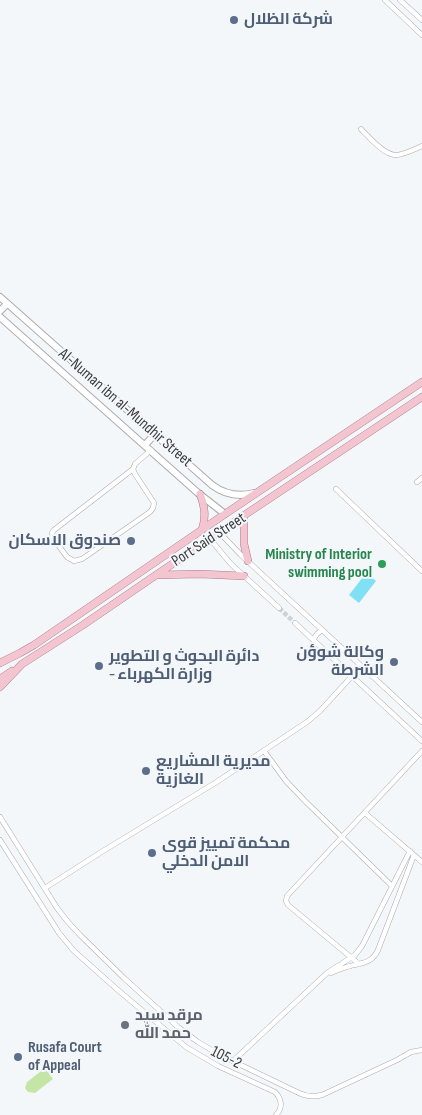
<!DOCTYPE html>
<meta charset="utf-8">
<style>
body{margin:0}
canvas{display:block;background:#f4f7fa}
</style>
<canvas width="422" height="1115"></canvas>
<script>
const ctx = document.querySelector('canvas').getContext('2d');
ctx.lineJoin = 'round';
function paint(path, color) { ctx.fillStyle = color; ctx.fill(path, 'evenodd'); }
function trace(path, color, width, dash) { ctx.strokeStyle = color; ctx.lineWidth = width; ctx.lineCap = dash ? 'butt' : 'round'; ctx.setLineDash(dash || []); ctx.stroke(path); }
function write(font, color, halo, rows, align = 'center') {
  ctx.font = font + ' "Sofia Sans Condensed",Cairo,sans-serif'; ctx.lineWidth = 4; ctx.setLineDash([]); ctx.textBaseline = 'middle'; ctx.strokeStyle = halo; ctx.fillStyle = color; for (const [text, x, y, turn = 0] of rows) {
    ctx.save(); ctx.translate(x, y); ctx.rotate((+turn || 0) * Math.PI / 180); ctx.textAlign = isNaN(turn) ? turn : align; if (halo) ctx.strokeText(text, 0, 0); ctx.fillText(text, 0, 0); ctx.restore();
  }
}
const green = new Path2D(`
 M45,1068L53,1079L35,1093L28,1092L25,1088L27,1082Z`);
const water = new Path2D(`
 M366,573L376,581L359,603L349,595Z`);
const streetTunnel = new Path2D(`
 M279,608L295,623`);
const street = new Path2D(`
 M385,0L422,35
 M400,0L422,20
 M361,129C369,137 384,155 396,155C403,155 415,149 422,146
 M133,469L135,474L154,503L153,508L150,512L82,559L74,561L67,557L53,538L52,533L54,530L133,469L135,464L151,450
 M417,482L422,478
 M336,489L422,571
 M219,532L241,555L422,722
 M210,539L231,564L279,608
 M295,623L422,741
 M313,640L317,634L322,630
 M264,751L286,781L305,801L392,886
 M365,813L422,862
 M0,817L57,908L68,922L80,935L125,979L178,1027L198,1042L220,1055L299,1093C307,1097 314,1097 322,1095L397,1060L411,1052L422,1050
 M0,840L59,933L74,951L119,991L186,1047L218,1066L275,1092C282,1099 283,1108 276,1115
 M45,888L103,851L215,783L307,722L320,711L352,676
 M359,964L288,905L286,901L287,896L422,751
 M331,973C337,970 344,968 350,966C363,963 372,963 378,950L414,855
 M233,1061L327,973L355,955L362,946L410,851`);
const secondary = new Path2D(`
 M0,297L212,485C224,494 239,497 254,493
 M0,311L7,304
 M0,317L198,493L225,514
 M145,445L155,434`);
const primary = new Path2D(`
 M200,494C205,507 206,517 202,530
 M244,517V544L248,561
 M157,575L200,574L244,576
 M0,663L20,653L34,645L225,514L422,382
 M0,679L12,671
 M0,687L22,664L83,625L219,532L422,397`);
const markers = [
 [234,20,5,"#5c6f8a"],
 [131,541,5,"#5c6f8a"],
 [382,564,5,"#2e9e5b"],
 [394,662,5,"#5c6f8a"],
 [99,666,5,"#5c6f8a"],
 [146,771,5,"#5c6f8a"],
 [152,853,5,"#5c6f8a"],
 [125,1025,5,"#6b7280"],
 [18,1057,5,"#5c6f8a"]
];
const serviceNames = [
 ["شركة الظلال",244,20],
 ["صندوق الاسكان",121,541,"right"],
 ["وكالة شوؤن",384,653,"right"],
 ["الشرطة",384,671,"right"],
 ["دائرة البحوث و التطوير",109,657],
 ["- وزارة الكهرباء",109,675],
 ["مديرية المشاريع",156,762],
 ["الغازية",156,780],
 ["محكمة تمييز قوى",162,844],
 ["الامن الدخلي",162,862],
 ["Rusafa Court",28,1048],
 ["of Appeal",28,1066]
];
const streetNames = [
 ["Al-Numan ibn al-Mundhir Street",125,408,41],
 ["Port Said Street",209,540,-33],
 ["105-2",226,1058,27]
];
const leisureNames = [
 ["Ministry of Interior",372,555],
 ["swimming pool",372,573]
];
const worshipNames = [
 ["مرقد سيد",135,1016],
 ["حمد الله",135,1034]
];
paint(green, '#c5e5a6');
paint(water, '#80e1f4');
trace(streetTunnel, '#cfd2d4', 4.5, [4.5, 2]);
trace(street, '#aaacb0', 5.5);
trace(secondary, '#aaacb0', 8);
trace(primary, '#ad7c89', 8);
trace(street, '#fff', 4.5);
trace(secondary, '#fff', 6);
trace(primary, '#f2c5d1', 7);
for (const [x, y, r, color] of markers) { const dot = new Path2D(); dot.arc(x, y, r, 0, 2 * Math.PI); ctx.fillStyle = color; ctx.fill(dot); trace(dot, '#f4f7fa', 2); }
write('bold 16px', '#4e5e75', '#f4f7fa', serviceNames, 'left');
write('16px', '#3b3c3d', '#f4f7fa', streetNames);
write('bold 16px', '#27864d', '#f4f7fa', leisureNames, 'right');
write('bold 16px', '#5b616d', '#f4f7fa', worshipNames, 'left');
</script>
